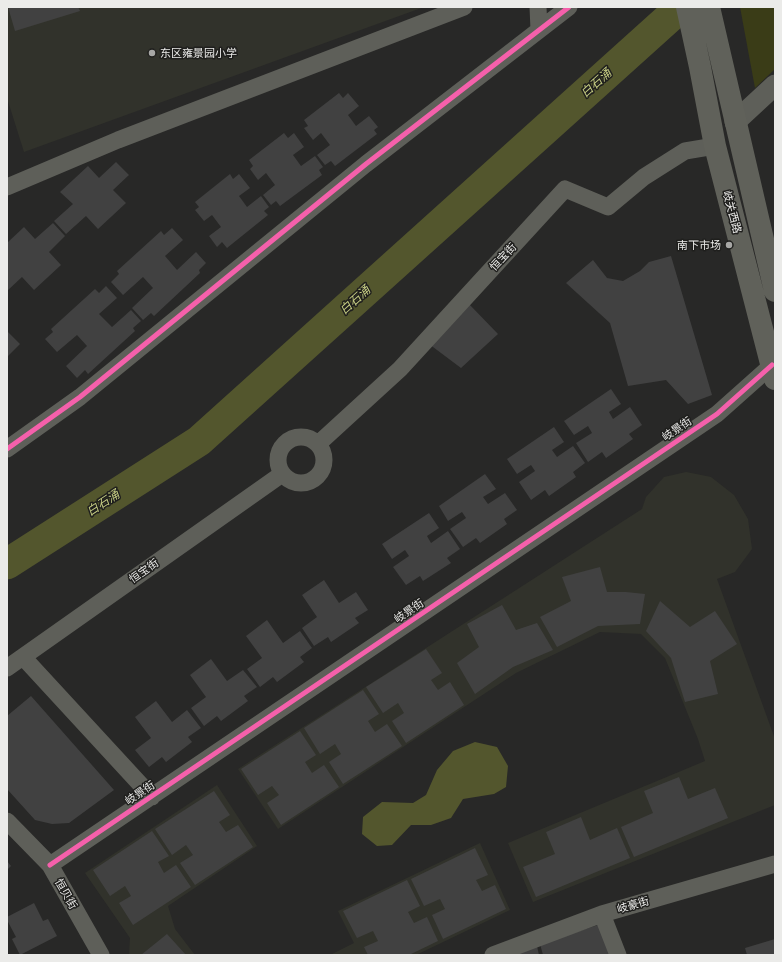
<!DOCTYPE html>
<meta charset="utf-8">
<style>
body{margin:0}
#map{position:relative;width:782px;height:962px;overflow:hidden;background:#282827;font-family:"Exo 2",sans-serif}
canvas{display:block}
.frame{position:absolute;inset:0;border:8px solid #ebebe9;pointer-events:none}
</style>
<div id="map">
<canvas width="782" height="962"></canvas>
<div class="frame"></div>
</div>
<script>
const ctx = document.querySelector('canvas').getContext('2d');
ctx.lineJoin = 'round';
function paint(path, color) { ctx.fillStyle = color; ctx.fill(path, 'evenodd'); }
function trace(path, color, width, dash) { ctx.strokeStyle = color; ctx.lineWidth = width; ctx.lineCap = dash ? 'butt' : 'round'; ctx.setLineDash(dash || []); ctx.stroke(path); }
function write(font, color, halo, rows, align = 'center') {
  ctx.font = font + ' "Exo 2","Noto Sans SC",sans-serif'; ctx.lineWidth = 3; ctx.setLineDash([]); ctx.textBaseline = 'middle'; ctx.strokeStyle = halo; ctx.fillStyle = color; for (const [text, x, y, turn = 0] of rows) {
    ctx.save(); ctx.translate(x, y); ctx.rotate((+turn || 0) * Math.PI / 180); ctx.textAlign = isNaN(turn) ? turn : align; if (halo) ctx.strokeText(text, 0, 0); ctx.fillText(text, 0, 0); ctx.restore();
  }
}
const built = new Path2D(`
 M7,7H424L24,152L7,98Z
 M686,472L711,477L734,495L748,519L752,549L735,572L717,579L775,739V805L533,902L508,843L705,761L698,739L665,658L641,634L600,632L516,673L278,829L238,769L642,509L646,497L664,477Z
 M217,785L257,846L168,906L175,929L195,955H129L130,938L85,873Z
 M480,843L510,910L416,955H330L354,943L338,911Z`);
const green = new Path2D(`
 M740,7H775V69L755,88Z`);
const water = new Path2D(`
 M475,742L497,747L508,766L506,787L494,794L463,799L451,818L431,825H411L392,845L377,846L362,834L363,817L382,802L413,803L426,795L437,770L453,751Z`);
const river = new Path2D(`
 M7,564L199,441L681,7`);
const building = new Path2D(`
 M8,7H78L80,11L15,31Z
 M339,93L343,98L348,93L359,106L348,115L356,126L369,116L378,127L374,130L377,134L335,166L331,161L325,165L317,155L330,145L321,133L313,140L304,128L308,126L304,120Z
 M284,133L288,138L294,133L304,147L293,155L301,166L315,156L323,167L319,170L322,175L280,206L276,201L271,205L263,195L275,185L266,173L258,180L250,169L253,166L249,160Z
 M116,162L129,175L113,190L126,203L98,229L86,216L66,234L54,221L73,204L60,192L88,166L99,178Z
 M230,174L233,179L239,174L250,188L239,196L247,207L261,196L269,207L264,211L268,215L227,248L222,242L217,247L209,236L221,227L212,215L204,221L195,210L199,207L195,202Z
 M53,223L65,236L49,252L61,265L34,290L22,277L7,291V243L24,227L35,239Z
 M172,228L183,240L165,256L177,270L196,252L206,263L199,270L200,273L154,316L151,313L143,320L132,308L153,288L143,277L123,295L111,282L119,274L117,271L161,231L164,235Z
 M671,256L712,395L688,404L666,380L628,386L610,323L566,283L593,260L607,278L623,281L640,271L649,262Z
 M106,286L117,298L99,314L112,327L131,310L141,321L133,328L135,331L88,374L85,370L77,378L66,366L87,346L77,335L57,352L45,339L53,332L51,329L95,289L99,293Z
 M469,304L498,334L461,368L429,344Z
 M7,331L20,344L7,357Z
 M611,389L621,404L609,412L613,419L630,407L642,425L629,434L633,439L606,458L602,452L588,462L576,443L592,433L588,426L574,435L564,421Z
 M554,427L564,442L552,450L557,457L573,446L585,463L573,472L576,477L549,496L545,490L531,500L519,482L535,471L531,465L517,474L507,459Z
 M485,474L496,489L483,497L488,504L505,493L517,510L504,519L507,524L480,543L476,538L463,547L450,529L466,518L462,512L448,521L439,506Z
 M429,513L439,528L427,536L431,543L448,531L460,549L447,558L451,563L423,581L420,576L406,585L393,567L409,556L405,550L392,559L382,544Z
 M600,567L607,592H626L645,594L640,624L598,626L557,647L540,617L571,601L562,577Z
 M324,580L339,603L356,592L368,610L355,618L359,623L331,642L328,637L314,646L302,628L317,617L302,595Z
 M660,601L690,627L715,611L737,644L710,661L718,694L685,702L671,658L646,631Z
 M502,605L516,630L537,623L553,650L513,667L475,694L457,663L479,647L467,624Z
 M267,620L283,643L300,631L312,648L300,657L304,662L277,682L273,677L260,687L247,669L262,658L246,636Z
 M426,649L442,673L431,680L438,690L450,682L464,705L406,743L392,721L404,713L398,703L383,713L366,687Z
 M211,659L227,681L243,670L257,687L244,696L248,701L221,721L217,716L204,726L191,708L206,697L190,675Z
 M363,690L379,714L368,721L375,732L387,724L402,746L343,784L329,762L341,754L335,744L320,754L304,728Z
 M31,696L114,790L69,823L52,824L35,820L7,789V716Z
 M156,701L172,722L187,710L201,728L188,737L192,742L166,762L162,757L149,767L135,750L151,738L135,717Z
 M300,731L316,755L305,762L312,773L324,765L339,787L281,825L267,803L279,795L272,786L258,795L241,769Z
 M679,777L688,799L715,788L728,818L634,857L621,827L653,813L644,791Z
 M214,791L230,815L219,822L226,832L238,825L253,847L195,885L180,863L193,855L186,845L172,855L155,829Z
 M581,817L590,840L617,828L630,858L536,897L523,867L555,854L546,832Z
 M152,831L169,856L158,862L164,873L176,865L191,887L133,925L119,903L131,896L125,886L110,896L93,870Z
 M475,848L488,875L476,880L482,891L495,885L506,909L443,939L432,915L445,909L440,899L424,906L411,879Z
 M7,861L11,866L7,870Z
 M407,880L420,906L408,912L414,923L427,917L438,941L409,955H368L364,947L378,941L373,931L357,938L343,911Z
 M34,903L43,921L48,919L57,936L20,955L12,939L16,937L7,920V917Z
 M601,924L611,955H543L540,944Z
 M167,934L186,955H141Z
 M775,939V955H747L745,948Z
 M537,946L539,955H512Z`);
const minor = new Path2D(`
 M538,7L539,30
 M7,187L118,140L464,7
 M278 460a23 23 0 1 1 46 0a23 23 0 1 1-46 0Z
 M318,444L400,369L565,189L608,207L644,177L685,151L715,146
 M7,449L80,397L366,164L569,7
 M23,657L152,797
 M7,668L282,474
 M7,821L50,865L101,955
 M50,865L717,414L772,365
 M602,914L618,955
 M493,955L602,914L775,864`);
const tertiary = new Path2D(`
 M735,122L775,85`);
const secondary = new Path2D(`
 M687,7L700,67L715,146L775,379
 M709,7L775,291`);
const cycleway = new Path2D(`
 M7,449L80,397L366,164L569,7
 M50,865L717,414L772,365`);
const markers = [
 [152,53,4,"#a7a7a5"],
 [729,245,4,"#a7a7a5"]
];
const poiNames = [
 ["东区雍景园小学",160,53],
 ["南下市场",721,245,"right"]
];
const streetNames = [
 ["岐关西路",732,212,75],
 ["恒宝街",503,257,-47],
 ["岐景街",677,429,-34],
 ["恒宝街",144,571,-35],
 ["岐景街",409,611,-34],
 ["岐景街",140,793,-34],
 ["恒贝街",66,894,60],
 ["岐豪街",633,905,-16]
];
const waterNames = [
 ["白石涌",596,83,-42],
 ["白石涌",355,300,-42],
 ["白石涌",103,503,-33]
];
paint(built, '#31322b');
paint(green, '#3a3c17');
paint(water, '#53562d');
trace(river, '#53562d', 31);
paint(building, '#414141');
trace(minor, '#5e5f59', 17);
trace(tertiary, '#5e5f59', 21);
trace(secondary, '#60615a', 22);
trace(cycleway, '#f560ab', 5);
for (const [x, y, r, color] of markers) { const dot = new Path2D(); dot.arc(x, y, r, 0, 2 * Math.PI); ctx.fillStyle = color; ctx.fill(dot); trace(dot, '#1f1f1d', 1.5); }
write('11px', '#ebebe9', '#1f1f1d', poiNames, 'left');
write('11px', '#ebebe9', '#1f1f1d', streetNames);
write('italic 12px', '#c6cd83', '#1f1f1d', waterNames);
</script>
